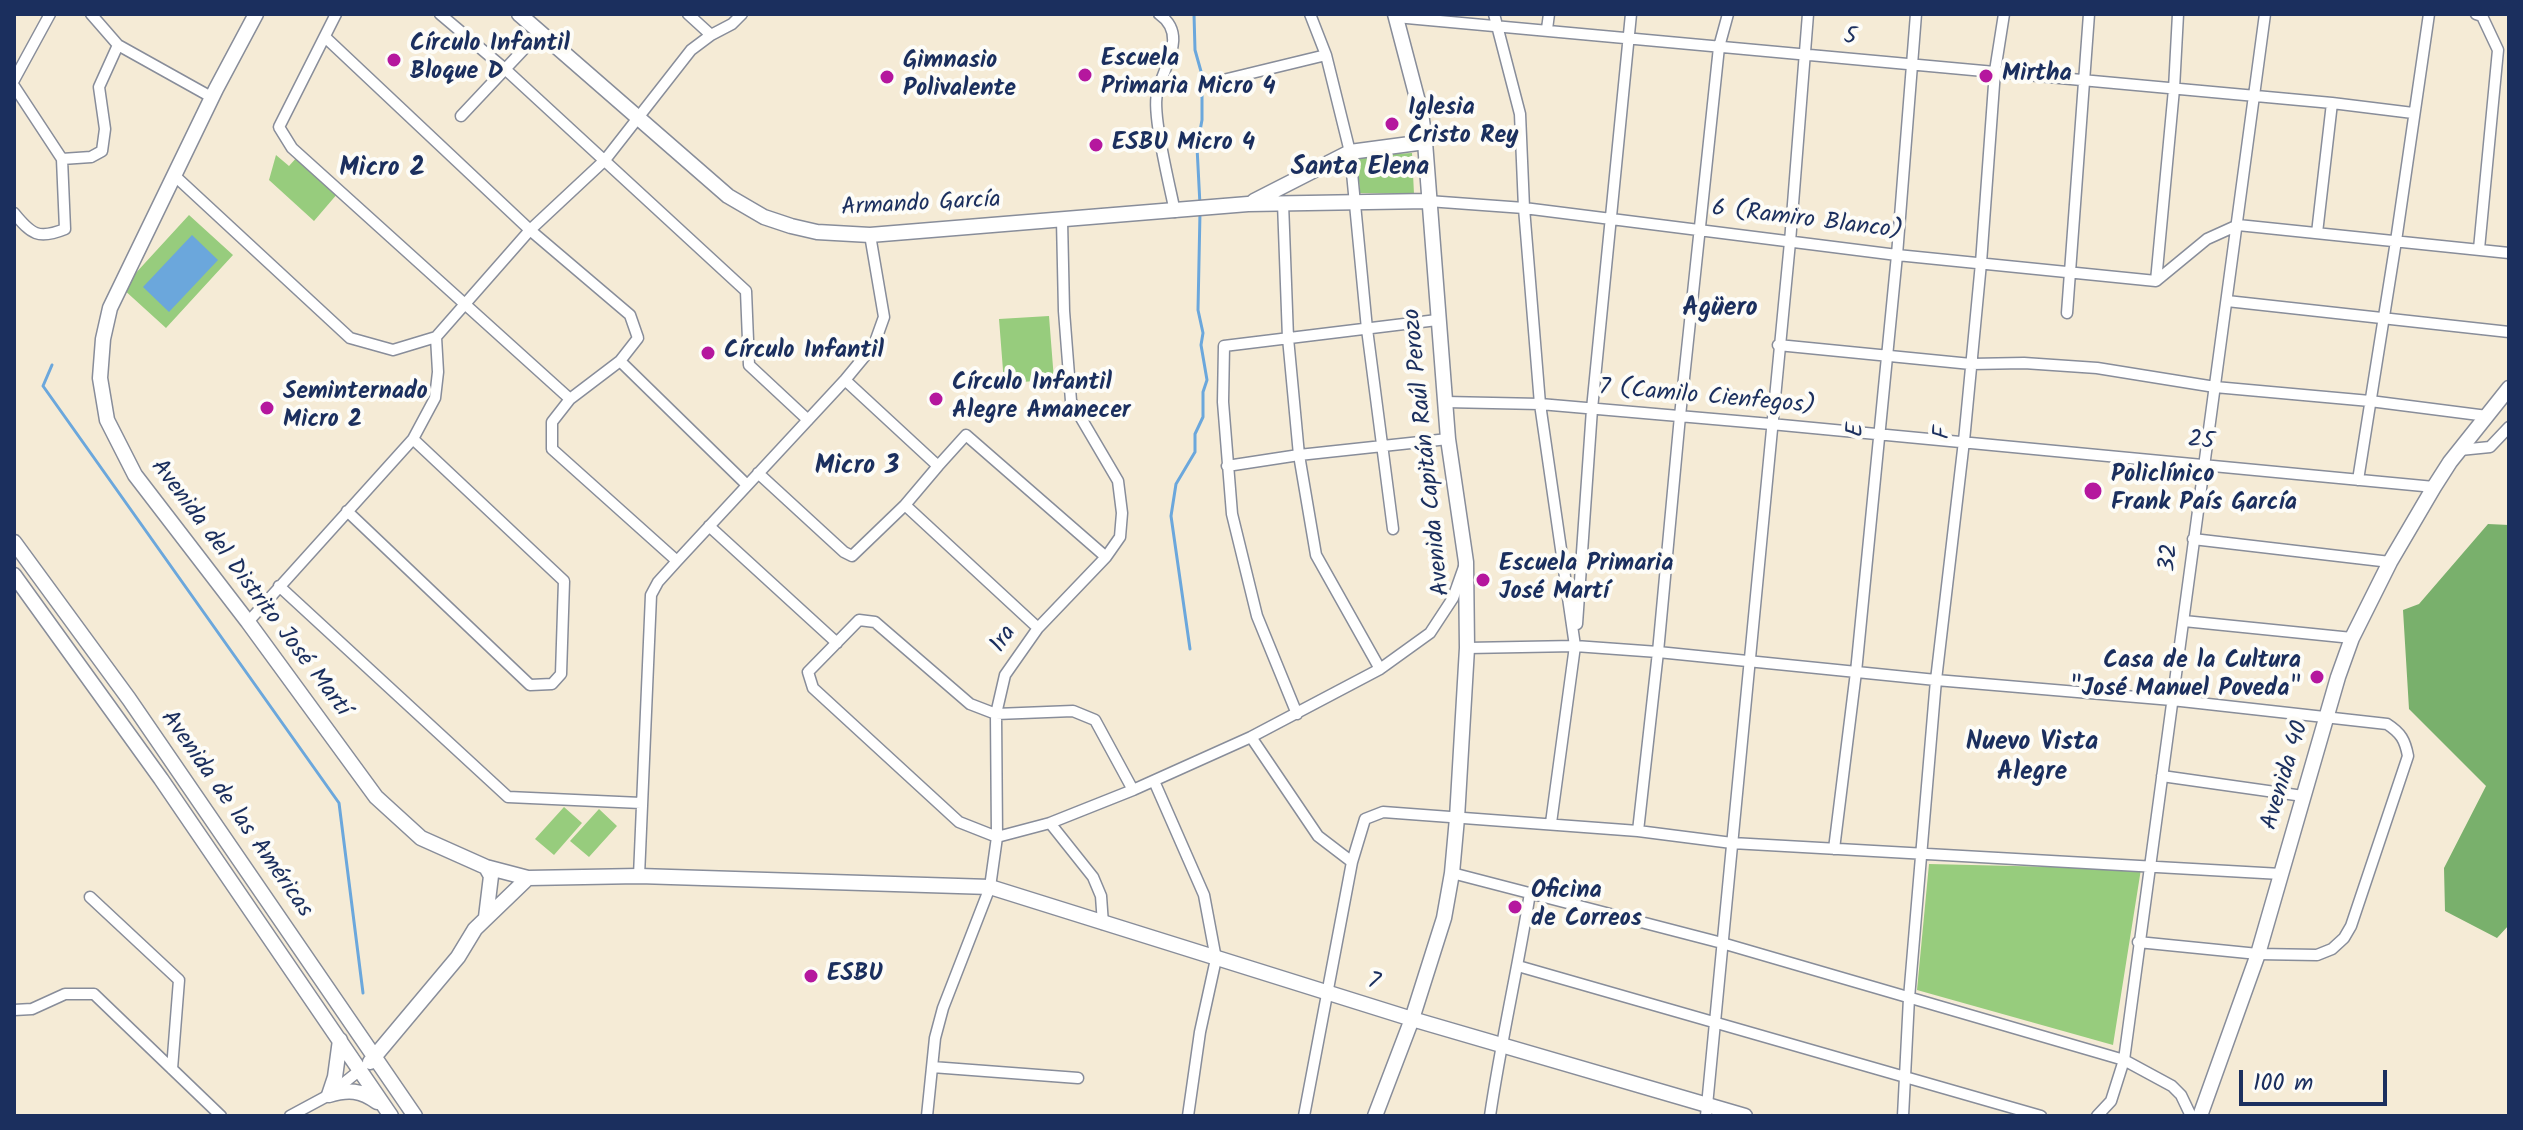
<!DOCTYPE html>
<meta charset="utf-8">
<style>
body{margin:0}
#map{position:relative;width:2523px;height:1130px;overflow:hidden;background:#f5ebd6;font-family:Kalam,sans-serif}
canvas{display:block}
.frame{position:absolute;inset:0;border:16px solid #1b2f5e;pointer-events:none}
.scale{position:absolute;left:2239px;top:1070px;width:148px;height:36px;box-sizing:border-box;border:4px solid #1b2f5e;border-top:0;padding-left:10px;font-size:24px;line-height:28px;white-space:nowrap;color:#1b2f5e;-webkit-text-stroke:6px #fdfcf7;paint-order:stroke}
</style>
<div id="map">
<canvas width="2523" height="1130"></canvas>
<div class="frame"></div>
<div class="scale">100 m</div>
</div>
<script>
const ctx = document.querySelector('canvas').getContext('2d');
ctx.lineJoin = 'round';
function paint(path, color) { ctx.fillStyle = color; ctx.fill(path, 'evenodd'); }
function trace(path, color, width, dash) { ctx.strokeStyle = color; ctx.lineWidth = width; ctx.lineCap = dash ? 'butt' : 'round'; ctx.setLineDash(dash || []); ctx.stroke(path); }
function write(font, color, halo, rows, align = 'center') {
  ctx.font = font + ' Kalam,sans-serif'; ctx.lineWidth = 8; ctx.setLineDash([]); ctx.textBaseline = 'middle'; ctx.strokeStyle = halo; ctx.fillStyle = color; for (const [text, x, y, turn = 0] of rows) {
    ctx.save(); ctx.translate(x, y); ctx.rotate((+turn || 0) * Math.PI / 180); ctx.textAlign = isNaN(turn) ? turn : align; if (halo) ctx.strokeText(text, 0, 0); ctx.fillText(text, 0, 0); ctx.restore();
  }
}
const green = new Path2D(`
 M1412,153L1414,194L1360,193L1357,156Z
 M276,155L289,166L298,156L338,193L314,221L269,180Z
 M189,215L233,255L166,328L122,288Z
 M1049,316L1054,380L1004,383L999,319Z
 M564,807L582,823L554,855L535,839Z
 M599,809L617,826L589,857L570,841Z
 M1929,864L2141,869L2113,1045L1917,990Z`);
const forest = new Path2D(`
 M2488,524L2509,525V925L2497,938L2445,911L2444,868L2486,786L2409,709L2403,610L2419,604Z`);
const water = new Path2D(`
 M192,235L218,260L169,312L143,287Z`);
const stream = new Path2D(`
 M1194,14L1195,50L1202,75V120L1197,147L1200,205
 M52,365L43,386L339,803L363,993
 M1190,649L1171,516L1176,484L1195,452V434L1203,417V392L1207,380L1201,345L1203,333L1198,310L1200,212`);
const minor = new Path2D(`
 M91,14L118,45L213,98
 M336,14L279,127L292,148L570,399
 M440,14L505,69L746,291L749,365L808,420
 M688,14L711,35
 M1159,14C1189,35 1163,66 1157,94C1152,115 1170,187 1175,212
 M1310,14L1326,55L1350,152L1367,329L1393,529
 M1494,14L1520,114L1524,208L1540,404L1575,646L1551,823
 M2476,14L2482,16L2498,50L2479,249
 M1396,17L2332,103L2413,113
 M1547,29L1549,14
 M325,37L530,230L630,315L638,338L620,361L570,399L552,422V449L677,561
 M14,80L50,14
 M1223,80L1326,55
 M14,86L62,159L65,229C38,240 31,234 14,213
 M461,116L540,32
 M62,159L91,157L102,151L105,129L99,87L118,45
 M175,176L350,338L393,350L436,337
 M1428,201L1524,208L1897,255L2156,281L2207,239L2238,225L2509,253
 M1283,203L1288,338L1299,455L1316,555L1380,669
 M2317,233L2332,103
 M2156,281L2174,89L2178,14
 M2227,301L2509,332
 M2067,313L2089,14
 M1778,345L1971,364L2024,363L2097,368L2215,387L2370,401L2487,416
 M620,361L747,485
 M1445,402L1540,404L1771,424L2434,487
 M2460,450L2490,447L2509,427
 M938,466L966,435L1106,557
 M1227,466L1299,455L1448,439
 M758,473L844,552L852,556L905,505L938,466L845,380
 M2358,480L2396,241L2429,14
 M905,505L1038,628
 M347,511L530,685L552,684L561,674L564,581L413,439
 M709,526L837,643
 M2193,539L2390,562
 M279,586L508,797L641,803
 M2184,621L2352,638
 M248,622L413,439L435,398L438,372L436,337L530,230L605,160L691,50L711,35L732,24L742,14
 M1577,624L1592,409L1631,14
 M1467,648L1575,646L1658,652L1936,680L2172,700L2387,724C2401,733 2405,740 2408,756L2351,926L2344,938L2332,949L2317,955L2258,954L2138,942
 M1297,714L1257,616L1232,514L1223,402L1224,346L1437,320
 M1251,737L1318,836L1352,862
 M2162,776L2303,796
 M1154,781L1204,895L1216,959L1200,1032L1188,1116
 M1133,790L1095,720L1073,711L996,714L970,704L875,622L859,620L808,672L813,688L959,822L997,837L1050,823L1133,790L1251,737L1380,669L1430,633L1453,598L1464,567
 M1050,823L1093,877L1101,896L1103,924
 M1638,831L1658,652L1680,416L1719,47L1728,14
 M1834,849L1856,672L1897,255L1916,14
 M1452,873L1722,943L2124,1060L2172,1086L2181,1095L2191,1116
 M639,876L651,595L658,582L677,561L845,380L874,345L884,317L870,235
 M90,897L179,980L172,1069
 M1518,966L2041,1116
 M14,1010L32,1009L65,994H94L221,1116
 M932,1067L1078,1078
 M290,1116L329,1095L360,1070
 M927,1116L935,1038L943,1008L990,887L997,837L996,714L1005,675L1038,628L1106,557L1120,537L1122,513L1118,481L1071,401L1064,311L1062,220
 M1304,1116L1352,862L1365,819L1383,812L1638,831L1732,843L2281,874
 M1490,1116C1501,1041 1518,968 1530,893
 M1706,1116L1790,242L1808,14
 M1903,1116L1909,998L1936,680L1964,441L1981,263L1995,71L2004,14
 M2097,1116L2111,1101L2124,1060L2265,14`);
const major = new Path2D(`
 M256,14L216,89L110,308L103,339L100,378L107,420L135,475L248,622L376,797L421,838L486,867L528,878L639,876L990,887L1412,1019L1745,1116
 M519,14L728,196L764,217L791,226L817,232L870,235L1248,204L1428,201
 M1254,201L1350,152L1425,142
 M14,542L129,699L415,1116
 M14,575L161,779L391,1116
 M486,867L491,876L486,917
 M370,1062L458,957L475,929L528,878
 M329,1095C348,1089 361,1090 377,1102
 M329,1095L335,1077L340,1040
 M1375,1116L1412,1019L1444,918L1452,873L1457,818L1467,648L1466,562L1448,439L1425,142L1421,113L1395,14
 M2200,1116L2258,954L2338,677L2352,638L2390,562L2434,487L2450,462L2509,388`);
const markers = [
 [394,60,8,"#b5179e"],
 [1085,75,8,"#b5179e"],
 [1986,76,8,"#b5179e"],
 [887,77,8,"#b5179e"],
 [1392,124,8,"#b5179e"],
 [1096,145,8,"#b5179e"],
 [708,353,8,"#b5179e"],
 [936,399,8,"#b5179e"],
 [267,408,8,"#b5179e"],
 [2093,491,10,"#b5179e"],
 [1483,580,8,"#b5179e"],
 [2317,677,8,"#b5179e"],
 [1515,907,8,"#b5179e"],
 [811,976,8,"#b5179e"]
];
const streetNames = [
 ["5",1850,39,5],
 ["Armando García",921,206,-3],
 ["6 (Ramiro Blanco)",1807,222,7],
 ["7 (Camilo Cienfegos)",1707,399,5],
 ["E",1858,430,-84],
 ["F",1945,433,-84],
 ["25",2201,443,6],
 ["Avenida Capitán Raúl Perozo",1429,452,-96],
 ["32",2171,558,-83],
 ["Avenida del Distrito José Martí",249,589,53],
 ["1ra",1005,640,-56],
 ["Avenida 40",2287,776,-73],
 ["Avenida de las Américas",235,815,55],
 ["7",1373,984,17]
];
const poiNames = [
 ["Círculo Infantil",410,46],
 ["Bloque D",410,74],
 ["Escuela",1101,61],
 ["Primaria Micro 4",1101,89],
 ["Gimnasio",903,63],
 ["Polivalente",903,91],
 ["Mirtha",2002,76],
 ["Iglesia",1408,110],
 ["Cristo Rey",1408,138],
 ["ESBU Micro 4",1112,145],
 ["Círculo Infantil",724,353],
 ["Círculo Infantil",952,385],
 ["Alegre Amanecer",952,413],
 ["Seminternado",283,394],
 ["Micro 2",283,422],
 ["Policlínico",2111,477],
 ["Frank País García",2111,505],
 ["Escuela Primaria",1499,566],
 ["José Martí",1499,594],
 ["Casa de la Cultura",2301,663,"right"],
 ["\"José Manuel Poveda\"",2301,691,"right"],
 ["Oficina",1531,893],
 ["de Correos",1531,921],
 ["ESBU",827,976]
];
const neighbourhoodNames = [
 ["Santa Elena",1360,170],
 ["Micro 2",382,171],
 ["Agüero",1720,311],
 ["Micro 3",857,469],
 ["Nuevo Vista",2032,745],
 ["Alegre",2032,775]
];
paint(green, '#97cc7d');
paint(forest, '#79b06c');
paint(water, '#6ba7dc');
trace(stream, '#6ba7dc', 3);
trace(minor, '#888d9a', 13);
trace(major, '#888d9a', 17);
trace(minor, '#fff', 10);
trace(major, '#fff', 14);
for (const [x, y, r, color] of markers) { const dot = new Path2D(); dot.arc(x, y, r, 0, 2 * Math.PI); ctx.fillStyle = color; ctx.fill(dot); trace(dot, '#fdfcf7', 3); }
write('24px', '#1b2f5e', '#fdfcf7', streetNames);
write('bold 24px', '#1b2f5e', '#fdfcf7', poiNames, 'left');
write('bold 26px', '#1b2f5e', '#fdfcf7', neighbourhoodNames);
</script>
